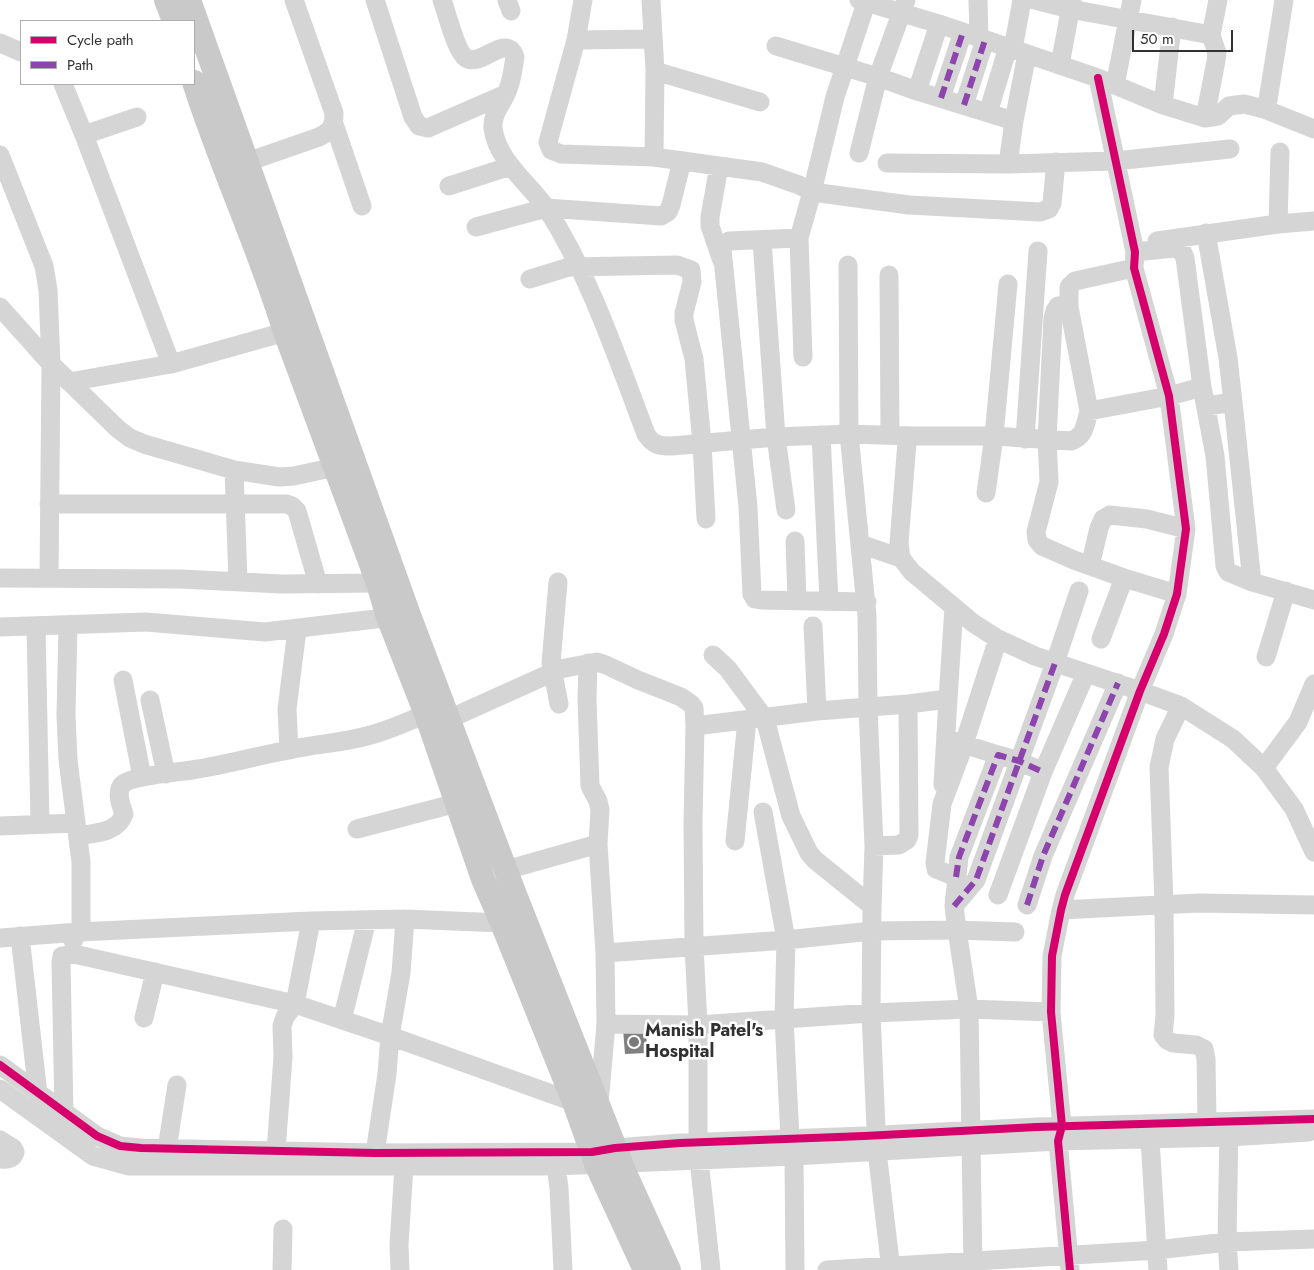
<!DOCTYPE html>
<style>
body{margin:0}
#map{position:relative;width:1314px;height:1270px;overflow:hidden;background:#fff;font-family:Jost,sans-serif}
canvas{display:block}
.legend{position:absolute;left:20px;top:20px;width:175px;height:65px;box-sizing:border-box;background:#fff;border:1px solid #adadad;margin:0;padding:6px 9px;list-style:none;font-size:15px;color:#313131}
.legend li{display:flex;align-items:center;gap:10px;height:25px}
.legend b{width:25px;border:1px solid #adadad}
.scale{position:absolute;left:1132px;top:30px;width:101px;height:22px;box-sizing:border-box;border:2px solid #313131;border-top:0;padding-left:6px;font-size:15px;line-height:18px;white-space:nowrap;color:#313131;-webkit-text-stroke:4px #fff;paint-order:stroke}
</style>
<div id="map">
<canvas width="1314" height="1270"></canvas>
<ul class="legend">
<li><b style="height:6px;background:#d6006c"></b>Cycle path</li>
<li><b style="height:6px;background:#8e44ad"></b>Path</li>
</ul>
<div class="scale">50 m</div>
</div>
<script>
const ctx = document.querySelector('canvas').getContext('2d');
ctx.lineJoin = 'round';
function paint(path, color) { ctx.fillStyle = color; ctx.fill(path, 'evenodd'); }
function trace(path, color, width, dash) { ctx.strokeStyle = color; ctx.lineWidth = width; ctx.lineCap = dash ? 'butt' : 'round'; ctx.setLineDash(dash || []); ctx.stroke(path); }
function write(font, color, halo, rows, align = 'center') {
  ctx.font = font + ' Jost,sans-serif'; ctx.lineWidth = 5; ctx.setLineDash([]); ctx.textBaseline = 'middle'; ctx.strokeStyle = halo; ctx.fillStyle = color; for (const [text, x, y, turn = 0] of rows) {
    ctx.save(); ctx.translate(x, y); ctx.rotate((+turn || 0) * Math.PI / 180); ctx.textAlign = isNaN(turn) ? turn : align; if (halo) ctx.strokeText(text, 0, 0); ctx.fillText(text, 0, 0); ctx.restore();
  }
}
const building = new Path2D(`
 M646,1028L647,1053L625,1054L623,1029Z`);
const minor = new Path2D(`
 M375,0L413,117L419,126L428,128L506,94
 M442,0C447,13 456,52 466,58C481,68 506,32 515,57C513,69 512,82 506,94C501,105 492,114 493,128C497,161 530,184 547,209C591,278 617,358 646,434C653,445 659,446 672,446L776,437L849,434L848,265
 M507,0L511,11
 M583,0L576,40L548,142L551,150L561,154L654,157L762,172L799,185L812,192L799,238L803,357
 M651,0L655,71L654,157
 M859,0L939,24L1098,78L1163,105L1205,118L1218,116L1229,106L1244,104L1264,109L1314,129
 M867,0L835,97L812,192L909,205L1040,212L1049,209L1052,203L1056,162
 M978,0L979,38
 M1035,0L1070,9L1211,35
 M576,40L653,39
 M0,43L21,52
 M776,46L878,77L917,91L1014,121L1027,54
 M1013,49L1022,0
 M1060,65L1072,0
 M655,71L760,102
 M63,84L84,135L171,364
 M1115,85L1132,0
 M917,91L939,24
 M941,98L963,32
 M1268,100L1284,0
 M964,105L985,40
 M1163,105L1172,27
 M988,113L1008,47
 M1205,118L1216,61L1217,53L1211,35L1218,0
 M334,124L362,206
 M84,135L137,117
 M859,153L878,77L906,0
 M0,155L44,266L48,290L51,364L49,578
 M247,162L319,137C331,131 334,127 334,113L294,0
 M887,163L1008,164L1014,121
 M1008,164L1115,161L1230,149
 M719,166L710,217V226L722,261
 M449,186L511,166
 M1278,224L1280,152
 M476,227L546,208L661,216L668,212L671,205L682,161
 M1206,233L1228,358L1233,402L1207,406
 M799,238L729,241L725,244L722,249L748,507L752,594L755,599L761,600L867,602
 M762,241L776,437L786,510
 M1157,241L1278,224L1314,221
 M1135,252L1174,248L1182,251L1185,258L1202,387L1215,456L1225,566L1228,572L1252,582L1314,600
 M889,275L890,435
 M530,279L569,267L677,265L691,270L692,282L684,313V320L694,359L702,443L706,519
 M1069,304L1058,306L1055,311L1053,318L1047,439L1049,482L1036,532L1037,540L1042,546L1074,560L1124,578
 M0,307L51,364L118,429L130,438L144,444L234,470L279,477L294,476L349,464
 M69,382L171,364L285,332
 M1202,387L1169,396L1089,411C1085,425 1085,436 1071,441L994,436H911L907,442L899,543L901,558L912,572L973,623L998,639L1035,656L1140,691L1181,706L1233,739L1264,768L1294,809L1314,852
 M1233,402L1252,582
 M1089,411L1069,307V287L1075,281L1134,268
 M821,435L829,601
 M1025,439L1038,251
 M234,470L238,581
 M986,493L994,436L1008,284
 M49,504H287L292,506L297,511L318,584
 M795,541L797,601
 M860,544L901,558
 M1090,566L1099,528L1103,519L1110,515L1147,519L1186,529
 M0,578L181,579L281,584L378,583
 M558,582L551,663L559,704
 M68,625L66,715L68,760L81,862V926L73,941
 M36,626L40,824
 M813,626L817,711
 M0,627L146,622L265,632L401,616
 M1101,639L1124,578L1177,594
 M713,655L728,669L765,719L791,816L809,853L815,860L872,906
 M1266,657L1286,591
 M588,663L587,699L590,786L598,801L600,810L598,844L605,953L606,1024L599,1104
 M123,680L142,777
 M150,700L166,774
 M1181,706L1165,739L1159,767L1164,904L1165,1016L1163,1035L1167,1040L1173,1043L1196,1045L1204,1049L1206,1059L1207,1123
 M449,719L560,669L597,662L606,665L638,680L681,697L691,704L694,708L695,726L693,823L694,946L698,1025V1142
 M695,726L817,711L908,704L948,699L954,607
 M954,741L998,755
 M289,750L287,709L297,630
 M1264,768L1298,722L1314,684
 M943,785L948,699
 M763,812L786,940L784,1018L790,1139
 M0,826L75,823
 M357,829L457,803
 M78,836C94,833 118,833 124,814C121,806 116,793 122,785C130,776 179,772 192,770C225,765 256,756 289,750C315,744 342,743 367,736C392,730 415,718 438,709
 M735,841L747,720
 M874,846L899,845L907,840L909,835L908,704
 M506,870L598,844
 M956,877L936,869L935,863L942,804L960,756L998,639
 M998,895L1043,772L1086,673
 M1027,905L1043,856L1118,683
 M954,906L976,880L1055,663L1079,591
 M1061,910L1199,903L1314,905
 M1015,932L957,930L954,906L959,857L998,755L1019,761L1043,772
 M20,936L38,1094
 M0,938L79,932L311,921L405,919L502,923
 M605,953L786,940L872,931L957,930L969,1009L973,1270
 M144,1018L155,972
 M342,1020L367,920
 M606,1024L698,1025L871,1013L969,1009L1051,1012
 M0,1065L97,1136L120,1146L141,1148L375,1153L592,1152L615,1148L680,1143L864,1136L1037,1127L1314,1119
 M0,1089L93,1156L129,1166H556L794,1156L1058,1141L1229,1137L1309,1132
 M64,1113L61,962L62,956L74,954L295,1004L390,1036L574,1102
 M1229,1126L1227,1242L1229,1270
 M1150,1139L1158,1270
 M0,1140L13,1148L15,1152C13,1159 7,1160 0,1159
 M167,1149L177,1085
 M276,1151L283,1057L282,1026L285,1017L295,1004L311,921
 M375,1153L387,1074L390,1036L401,973L405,919
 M794,1156L795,1270
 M699,1160L711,1270
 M556,1166L559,1188L563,1270
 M282,1270L283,1229
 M400,1270L399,1245L404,1166
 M827,1270L1157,1250L1227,1242L1314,1239
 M891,1270L877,1151L871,1013L872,906L874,846L868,708L867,616L849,434L911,436
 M1070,1270L1058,1141L1062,1126L1051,1012L1052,956L1061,910L1065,895L1140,691L1164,634L1177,594L1186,529L1169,396L1134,268L1135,252L1098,78`);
const major = new Path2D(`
 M166,0L174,21
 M189,0L409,615L514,892L625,1173L669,1270
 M194,82C221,167 259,247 285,332L378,583L388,617L426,714L483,879L502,923L574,1102L596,1164L645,1270`);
const quiet = new Path2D(`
 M941,98L963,32
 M964,105L985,40
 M956,877L959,857L998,755L1019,761L1043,772
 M1027,905L1043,856L1118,683
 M954,906L976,880L1055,663`);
const cycleway = new Path2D(`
 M0,1065L97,1136L120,1146L141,1148L375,1153L592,1152L615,1148L680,1143L864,1136L1037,1127L1314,1119
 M1070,1270L1058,1141L1062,1126L1051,1012L1052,956L1061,910L1065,895L1140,691L1164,634L1177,594L1186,529L1169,396L1134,268L1135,252L1098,78`);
const markers = [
 [634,1042,6,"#797979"]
];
const poiNames = [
 ["Manish Patel's",645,1032],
 ["Hospital",645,1053]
];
paint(building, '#808080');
trace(minor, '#d5d5d5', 19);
trace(major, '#c9c9c9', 24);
trace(quiet, '#8e44ad', 6, [12, 6]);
trace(cycleway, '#d6006c', 8);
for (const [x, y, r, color] of markers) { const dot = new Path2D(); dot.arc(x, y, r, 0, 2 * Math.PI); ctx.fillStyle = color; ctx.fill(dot); trace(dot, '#fff', 2); }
write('bold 18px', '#313131', '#fff', poiNames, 'left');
</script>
